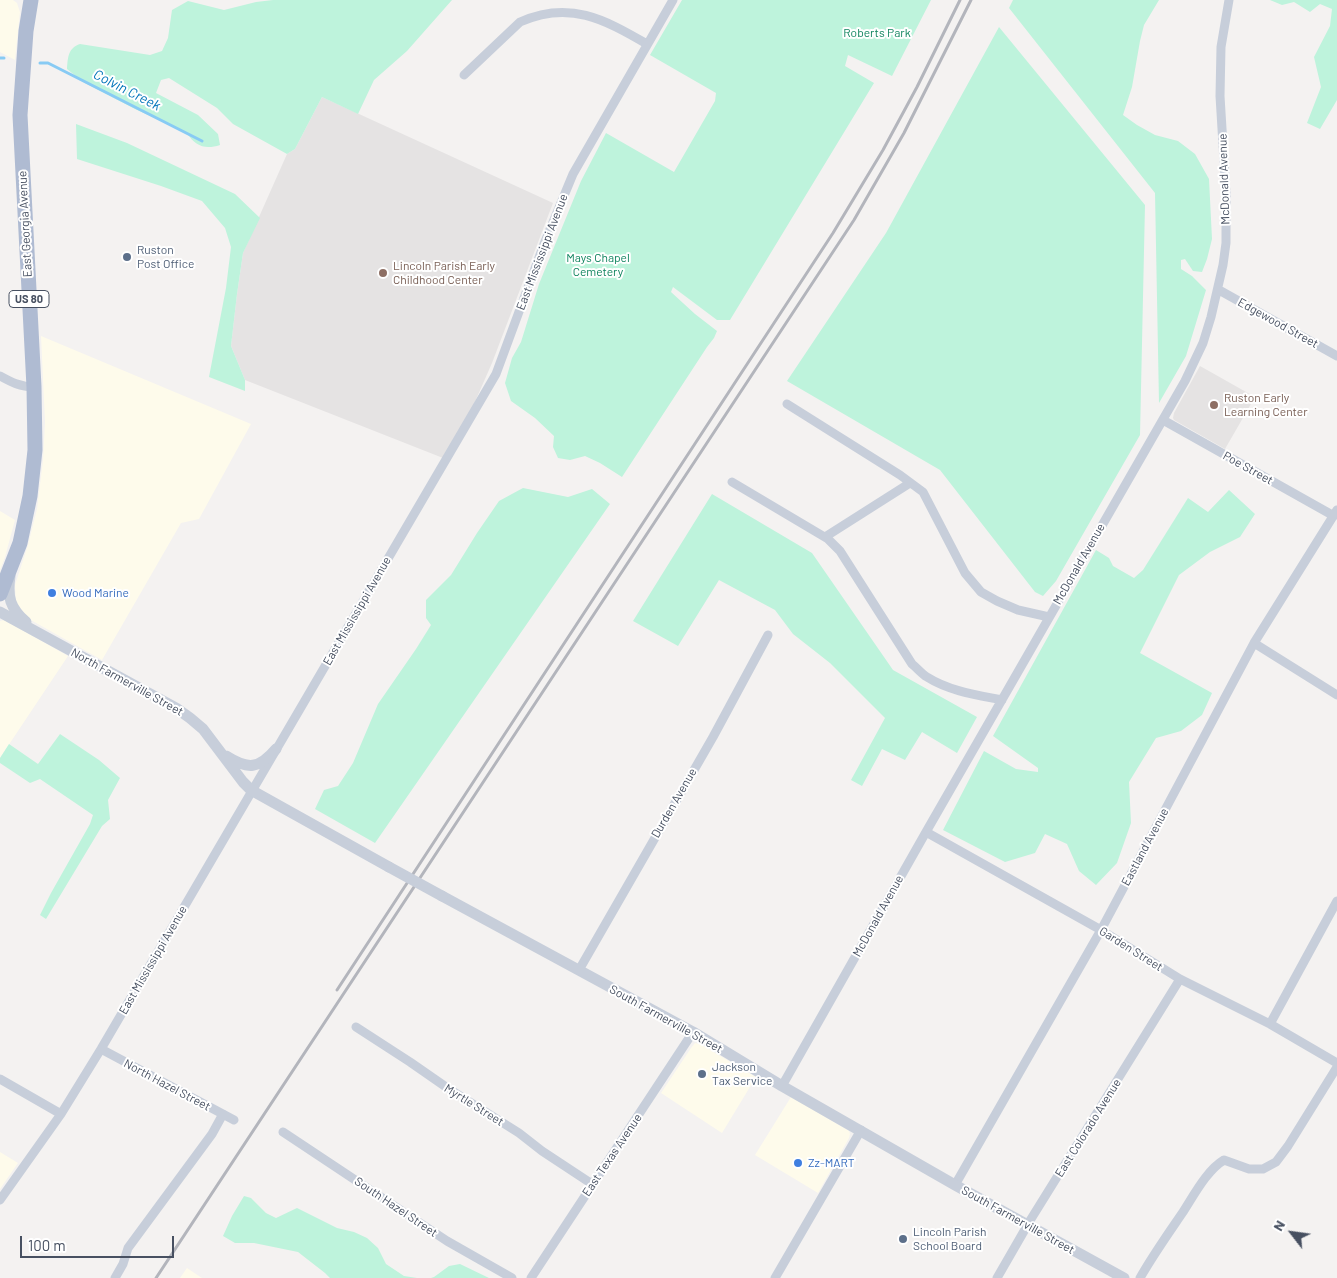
<!DOCTYPE html>
<style>
body{margin:0}
#map{position:relative;width:1337px;height:1278px;overflow:hidden;background:#f4f2f1;font-family:Barlow,sans-serif}
canvas{display:block}
.north{position:absolute;left:1267px;top:1208px;width:50px;height:50px;-webkit-text-stroke:4px #fff;paint-order:stroke;rotate:300deg;font-size:14px;font-weight:700;line-height:20px;text-align:center;color:#475061}
.north::after{content:'';display:block;margin:auto;width:18px;height:22px;background:#475061;clip-path:polygon(50% 0,100% 100%,50% 72%,0 100%)}
.scale{position:absolute;left:20px;top:1236px;width:154px;height:22px;box-sizing:border-box;border:2px solid #475061;border-top:0;padding-left:6px;font-size:15px;line-height:18px;white-space:nowrap;color:#475061;-webkit-text-stroke:4px #fff;paint-order:stroke}
</style>
<div id="map">
<canvas width="1337" height="1278"></canvas>
<div class="north">N</div>
<div class="scale">100 m</div>
</div>
<script>
const ctx = document.querySelector('canvas').getContext('2d');
ctx.lineJoin = 'round';
function paint(path, color) { ctx.fillStyle = color; ctx.fill(path, 'evenodd'); }
function trace(path, color, width, dash) { ctx.strokeStyle = color; ctx.lineWidth = width; ctx.lineCap = dash ? 'butt' : 'round'; ctx.setLineDash(dash || []); ctx.stroke(path); }
function write(font, color, halo, rows, align = 'center') {
  ctx.font = font + ' Barlow,sans-serif'; ctx.lineWidth = 4; ctx.setLineDash([]); ctx.textBaseline = 'middle'; ctx.strokeStyle = halo; ctx.fillStyle = color; for (const [text, x, y, turn = 0] of rows) {
    ctx.save(); ctx.translate(x, y); ctx.rotate((+turn || 0) * Math.PI / 180); ctx.textAlign = isNaN(turn) ? turn : align; if (halo) ctx.strokeText(text, 0, 0); ctx.fillText(text, 0, 0); ctx.restore();
  }
}
const commercial = new Path2D(`
 M0,0H13L17,3L20,12L15,60L0,52Z
 M41,336L251,424L199,519L181,523L102,660L29,619L16,603L15,585L28,545L37,509L43,460L45,422Z
 M0,511L15,520L5,557L0,570Z
 M4,620L68,656L0,758V621Z
 M695,1043L700,1044L756,1077L722,1133L661,1093L691,1048Z
 M791,1097L849,1131L850,1134L849,1138L818,1193L755,1155Z
 M0,1152L18,1163L0,1189Z
 M187,1268L202,1278H180Z`);
const education = new Path2D(`
 M322,97L553,203L492,363L474,404L443,458L245,380L231,346L237,294L243,253L287,154L295,149Z
 M1200,366L1255,397L1225,449L1174,420L1173,418L1174,413Z`);
const green = new Path2D(`
 M273,0H452L407,51L374,80L358,114L322,97L295,149L287,154L233,124L217,108L169,78L161,80L156,93L198,115L218,134L220,145C205,150 195,146 187,133L135,109L83,82L67,69C68,57 68,48 80,44L150,55L162,51L168,38L172,10L188,1L224,10L256,2Z
 M682,0H931L892,76L848,55L845,66L874,83L730,320H717L673,287L671,292L695,314L717,331L714,338L707,347L622,477L600,463L585,456L570,460L558,458L553,447L554,436L535,418L511,401L505,383L512,358L521,342L539,284L581,181L606,133L674,172L715,101L716,93L650,55Z
 M1013,0H1159L1144,25L1140,41L1132,87L1123,115L1137,125L1155,135L1178,141L1195,154L1209,179L1212,239L1207,259L1202,272L1193,271L1185,259L1181,260V269L1192,276L1206,290L1186,356L1159,403L1155,193L1009,8Z
 M1270,0H1337V100L1320,129L1307,123L1321,87L1314,57L1330,26L1332,9L1320,4L1310,12L1294,2L1282,5Z
 M999,27L1145,205L1140,435L1056,581L1043,596L1035,592L940,470L787,381L886,233Z
 M76,124L127,143L235,194L260,218L243,253L237,294L231,346L245,380V391L209,377L226,288L231,247L225,228L202,201L161,186L77,159Z
 M523,488L568,497L592,489L610,504L375,843L315,809L324,790L338,786L353,763L378,704L416,649L431,625L426,618V600L451,575L477,533L499,501Z
 M1229,490L1255,514L1240,537L1210,552L1179,575L1140,653L1212,693L1202,715L1181,731L1156,738L1129,782L1131,823L1117,863L1096,885L1079,871L1067,844L1045,834L1035,853L1005,862L943,830L984,751L1016,769L1038,772V768L993,736L1096,550L1109,558L1113,566L1134,578L1143,570L1188,498L1208,512Z
 M712,494L812,553L893,670L977,717L957,753L922,732L905,760L882,749L862,786L851,780L885,718L830,663L793,634L775,610L719,580L678,646L633,621Z
 M60,734L99,760L120,778L108,800L110,819L102,826L46,919L40,915L51,893L90,824L93,815L40,779L30,783L0,763V758L9,744L38,764Z
 M244,1196L251,1198L266,1213L276,1218L297,1208L337,1228L354,1232L367,1238L378,1248L386,1264L404,1276L417,1278H330L325,1273L298,1252L254,1243H235L223,1236L232,1216Z
 M460,1264L489,1278H431L434,1277L449,1266Z`);
const stream = new Path2D(`
 M0,58H4
 M40,63H48L202,141`);
const minor = new Path2D(`
 M464,75L520,22C569,0 604,19 647,44
 M1219,290L1337,356
 M0,376C11,382 20,387 34,387
 M787,404L900,475L923,492L965,573L981,592L997,601L1018,610L1049,617
 M1163,420L1334,516
 M732,482L828,539L840,551L912,664C917,668 922,674 927,677C949,691 977,695 1002,700
 M825,537L910,483
 M1254,643L1337,695
 M926,832L1101,930L1180,979L1270,1024L1337,1063
 M579,970L713,737L768,635
 M1270,1024L1337,901
 M356,1027L410,1062L446,1087L519,1133L542,1151L592,1184
 M101,1049L234,1120
 M0,1079L61,1114
 M782,1086L926,832L1185,381L1203,343L1211,317L1223,265L1226,243V194L1220,96L1221,47L1229,0
 M283,1132L447,1241L512,1278
 M955,1185L1101,930L1254,643L1337,510
 M0,1200L61,1114L101,1049L496,374L544,244L573,174L673,0
 M115,1278L123,1264L128,1248L212,1134L223,1114
 M531,1278L693,1032
 M775,1278L861,1130
 M997,1278L1031,1219L1180,979
 M1140,1278C1153,1255 1168,1234 1183,1212C1194,1195 1207,1170 1224,1160L1249,1169H1263L1276,1162L1288,1146L1337,1067`);
const tertiary = new Path2D(`
 M10,576C7,597 10,608 26,622
 M0,612L176,708L190,718L203,729L243,782L251,790L389,867
 M226,756C248,770 259,769 276,749
 M442,896L693,1032L782,1086L955,1185L1124,1278`);
const primary = new Path2D(`
 M0,594L20,543L30,496L35,450L34,387L20,115L26,31L31,0`);
const rail = new Path2D(`
 M337,990L833,233L883,150L917,87L960,0
 M156,1278L854,220L904,133L971,0`);
const tertiaryBridge = new Path2D(`
 M389,867L442,896`);
const markers = [
 [127,257,5,"#5c6f8a"],
 [383,273,5,"#8d6e63"],
 [1214,405,5,"#8d6e63"],
 [52,593,5,"#3f7fe0"],
 [702,1074,5,"#5c6f8a"],
 [798,1163,5,"#3f7fe0"],
 [903,1239,5,"#5c6f8a"]
];
const shields = [
 [29,299,40]
];
const shieldNames = [
 ["US 80",29,299]
];
const parkNames = [
 ["Roberts Park",877,33],
 ["Mays Chapel",598,258],
 ["Cemetery",598,272]
];
const streetNames = [
 ["McDonald Avenue",1224,179,-92],
 ["East Georgia Avenue",25,224,-93],
 ["East Mississippi Avenue",542,252,-69],
 ["Edgewood Street",1278,323,29],
 ["Poe Street",1248,468,29],
 ["McDonald Avenue",1079,564,-60],
 ["East Mississippi Avenue",357,611,-60],
 ["North Farmerville Street",127,682,29],
 ["Durden Avenue",674,803,-60],
 ["Eastland Avenue",1145,847,-62],
 ["McDonald Avenue",878,916,-61],
 ["Garden Street",1131,949,32],
 ["East Mississippi Avenue",153,960,-60],
 ["South Farmerville Street",666,1019,29],
 ["North Hazel Street",167,1085,28],
 ["Myrtle Street",474,1105,32],
 ["East Colorado Avenue",1088,1128,-58],
 ["East Texas Avenue",612,1155,-56],
 ["South Hazel Street",396,1207,34],
 ["South Farmerville Street",1018,1220,29]
];
const serviceNames = [
 ["Ruston",137,250],
 ["Post Office",137,264],
 ["Jackson",712,1067],
 ["Tax Service",712,1081],
 ["Lincoln Parish",913,1232],
 ["School Board",913,1246]
];
const educationNames = [
 ["Lincoln Parish Early",393,266],
 ["Childhood Center",393,280],
 ["Ruston Early",1224,398],
 ["Learning Center",1224,412]
];
const shopNames = [
 ["Wood Marine",62,593],
 ["Zz-MART",808,1163]
];
const waterNames = [
 ["Colvin Creek",127,90,27]
];
paint(commercial, '#fefbeb');
paint(education, '#e5e3e3');
paint(green, '#bef3dc');
trace(stream, '#88cbf4', 3);
trace(minor, '#c7ceda', 9);
trace(tertiary, '#c7ceda', 11);
trace(primary, '#afbbd2', 15);
trace(rail, '#b3b5bc', 3);
trace(tertiaryBridge, '#c7ceda', 11);
for (const [x, y, r, color] of markers) { const dot = new Path2D(); dot.arc(x, y, r, 0, 2 * Math.PI); ctx.fillStyle = color; ctx.fill(dot); trace(dot, '#fff', 2); }
for (const [x, y, w] of shields) { const box = new Path2D(); box.roundRect(x - w / 2, y - 8.5, w, 17, 4); ctx.fillStyle = '#fff'; ctx.fill(box); trace(box, '#475061', 1); }
write('bold 11px', '#475061', null, shieldNames);
write('12px', '#10845e', '#fff', parkNames);
write('12px', '#475061', '#fff', streetNames);
write('12px', '#4e5e75', '#fff', serviceNames, 'left');
write('12px', '#785e54', '#fff', educationNames, 'left');
write('12px', '#366cbe', '#fff', shopNames, 'left');
write('italic 14px', '#0174ba', '#fff', waterNames);
</script>
